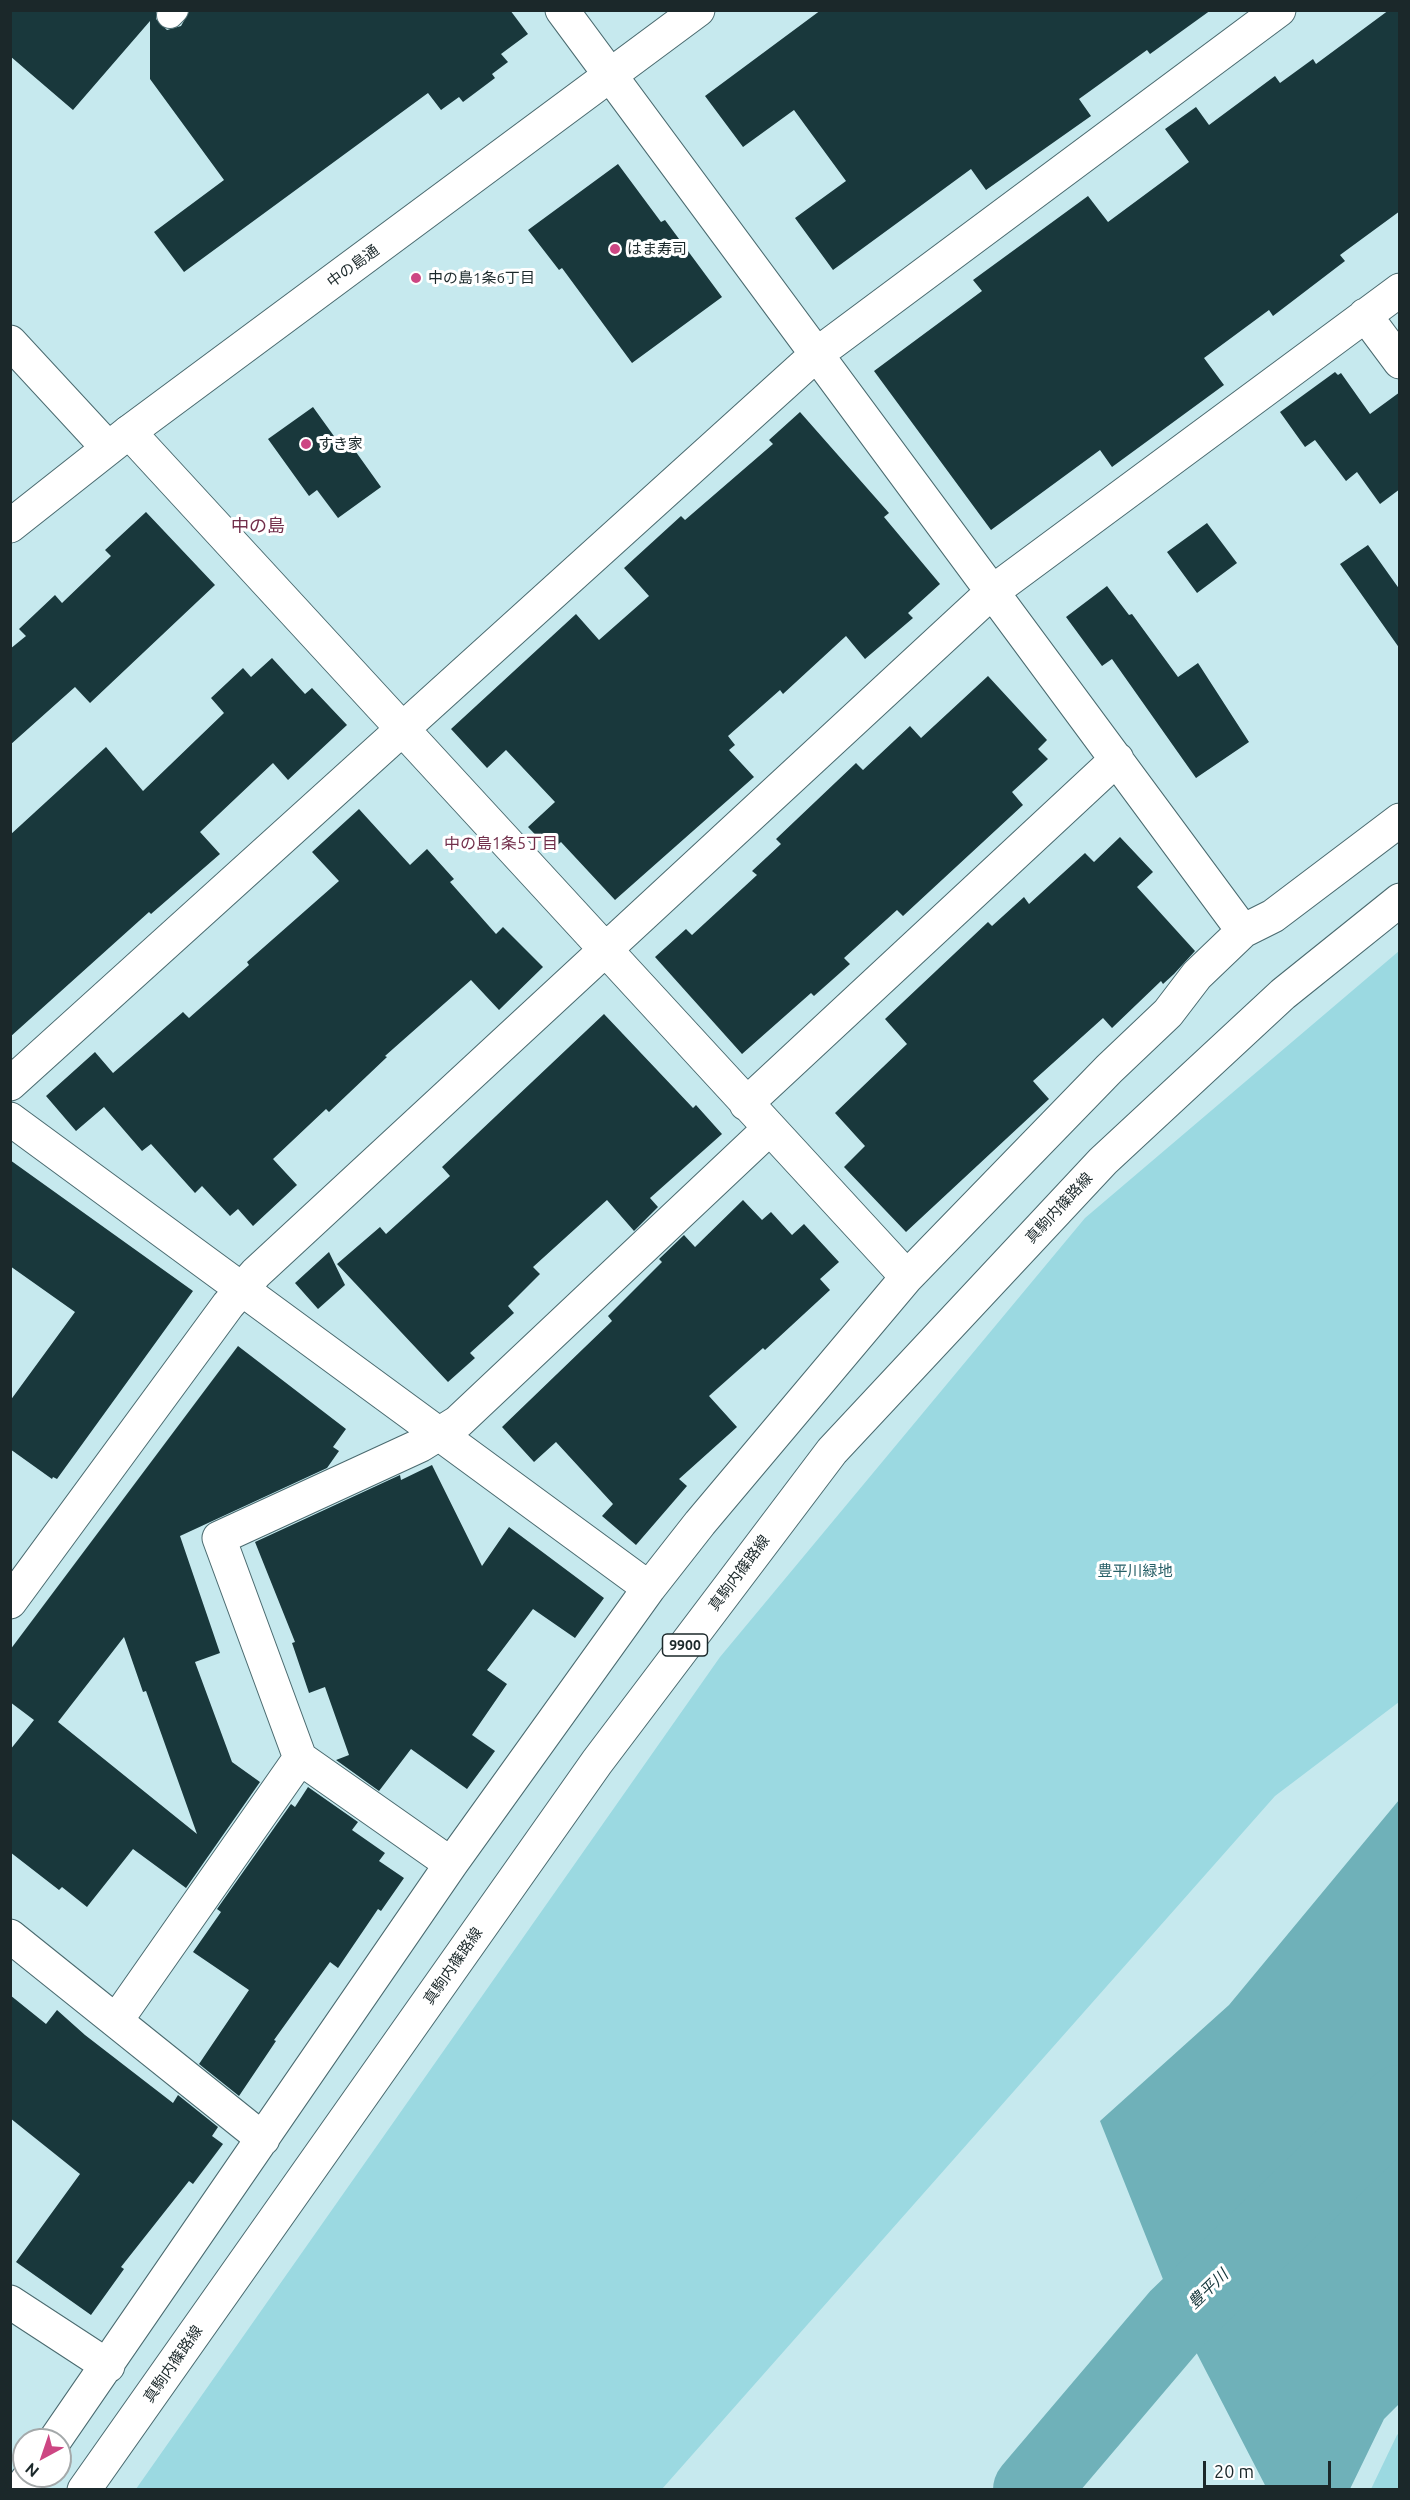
<!DOCTYPE html>
<meta charset="utf-8">
<style>
body{margin:0}
#map{position:relative;width:1410px;height:2500px;overflow:hidden;background:#c6e9ee;font-family:Ubuntu,sans-serif}
canvas{display:block}
.frame{position:absolute;inset:0;border:12px solid #1b282a;pointer-events:none}
.north{position:absolute;left:12px;top:2428px;width:60px;height:60px;box-sizing:border-box;background:#fff;border:2px solid #a4a9aa;border-radius:50%;rotate:220deg;font-size:16px;font-weight:700;line-height:24px;text-align:center;color:#1b282a}
.north::after{content:'';display:block;margin:auto;width:21px;height:27px;background:#cd4683;clip-path:polygon(50% 0,100% 100%,50% 72%,0 100%)}
.scale{position:absolute;left:1203px;top:2461px;width:128px;height:27px;box-sizing:border-box;border:3px solid #1b282a;border-top:0;padding-left:8px;font-size:18px;line-height:21px;white-space:nowrap;color:#1b282a;-webkit-text-stroke:4px #fff;paint-order:stroke}
</style>
<div id="map">
<canvas width="1410" height="2500"></canvas>
<div class="frame"></div>
<div class="north">N</div>
<div class="scale">20 m</div>
</div>
<script>
const ctx = document.querySelector('canvas').getContext('2d');
ctx.lineJoin = 'round';
function paint(path, color) { ctx.fillStyle = color; ctx.fill(path, 'evenodd'); }
function trace(path, color, width, dash) { ctx.strokeStyle = color; ctx.lineWidth = width; ctx.lineCap = dash ? 'butt' : 'round'; ctx.setLineDash(dash || []); ctx.stroke(path); }
function write(font, color, halo, rows, align = 'center') {
  ctx.font = font + ' Ubuntu,"Noto Sans JP",sans-serif'; ctx.lineWidth = 6; ctx.setLineDash([]); ctx.textBaseline = 'middle'; ctx.strokeStyle = halo; ctx.fillStyle = color; for (const [text, x, y, turn = 0] of rows) {
    ctx.save(); ctx.translate(x, y); ctx.rotate((+turn || 0) * Math.PI / 180); ctx.textAlign = isNaN(turn) ? turn : align; if (halo) ctx.strokeText(text, 0, 0); ctx.fillText(text, 0, 0); ctx.restore();
  }
}
const green = new Path2D(`
 M1399,951V1702L1275,1796L662,2489H136L720,1657L1085,1218Z
 M1399,2433V2489H1371L1397,2435Z`);
const water = new Path2D(`
 M1399,1800V2404L1384,2419L1350,2489H1267L1178,2317L1100,2121L1229,2005Z`);
const river = new Path2D(`
 M1031,2490L1178,2317L1400,2103`);
const building = new Path2D(`
 M10,10H156V19L167,30L181,26L190,10H510L528,34L501,54L508,62L492,74L495,78L463,102L459,97L441,110L428,93L184,272L154,232L224,180L150,79V21L73,110L10,56Z
 M821,10H1211L1150,54L1147,50L1079,99L1091,116L986,190L971,169L833,270L795,218L846,181L794,110L743,147L705,96Z
 M1389,10H1400V211L1340,255L1345,261L1273,316L1269,310L1204,358L1224,385L1112,467L1100,450L991,530L874,371L982,291L973,280L1088,196L1108,222L1189,162L1165,129L1196,107L1209,125L1275,76L1280,83L1313,59L1316,64Z
 M618,164L661,222L665,220L722,297L632,363L562,268L559,270L528,230Z
 M1335,372L1338,375L1341,373L1370,414L1400,392V489L1380,504L1357,472L1346,481L1315,440L1305,447L1280,412Z
 M313,407L344,450L351,445L381,487L338,518L317,490L309,496L268,439Z
 M800,412L889,513L884,517L940,584L908,613L913,618L865,659L846,636L783,694L780,690L728,736L735,745L729,750L754,777L615,900L561,842L551,851L528,827L555,802L506,750L487,768L451,729L576,614L599,640L649,596L624,568L681,516L685,520L773,444L769,440Z
 M146,512L215,585L90,703L75,687L10,745V649L26,636L19,629L55,595L62,603L111,556L105,550Z
 M1207,523L1237,563L1197,593L1167,552Z
 M1368,545L1400,590V649L1340,564Z
 M1107,586L1129,615L1132,614L1178,677L1198,663L1249,742L1196,778L1112,659L1102,666L1066,617Z
 M272,658L305,694L312,688L347,725L288,780L273,763L200,832L220,854L151,914L149,912L10,1037V835L106,747L143,791L224,713L211,698L243,668L251,677Z
 M988,676L1047,740L1038,749L1048,759L1012,792L1023,805L903,916L897,910L844,958L850,964L814,996L811,993L742,1054L655,957L686,929L692,935L757,875L752,871L781,844L776,839L856,763L863,770L910,726L921,738Z
 M359,809L410,865L427,849L454,879L450,882L496,934L503,927L543,967L499,1010L471,980L385,1056L387,1057L329,1112L326,1109L273,1159L297,1185L253,1226L238,1209L230,1216L202,1186L195,1193L151,1144L142,1151L104,1107L76,1131L46,1096L95,1052L113,1073L183,1012L189,1018L249,965L247,962L339,881L312,852Z
 M1120,837L1153,872L1137,887L1195,951L1174,974L1163,984L1161,981L1112,1028L1103,1018L1033,1081L1049,1099L906,1232L844,1167L865,1146L835,1113L907,1044L885,1019L988,922L992,926L1024,897L1029,904L1085,853L1094,862Z
 M604,1014L693,1108L696,1105L722,1134L650,1198L658,1207L634,1231L607,1200L533,1267L540,1274L508,1306L514,1313L470,1353L475,1358L448,1382L337,1264L380,1227L386,1234L450,1176L442,1167Z
 M10,1160L193,1291L57,1479L53,1477L52,1479L10,1449V1401L75,1312L10,1266Z
 M743,1200L762,1220L771,1212L792,1235L804,1224L839,1262L820,1279L830,1290L765,1350L763,1348L709,1396L737,1427L679,1479L687,1486L636,1545L602,1516L613,1504L556,1442L534,1462L502,1427L612,1321L608,1316L662,1262L659,1259L684,1235L695,1247Z
 M329,1252L345,1285L318,1309L295,1283Z
 M238,1346L346,1429L333,1447L339,1451L327,1468L180,1536L220,1653L195,1662L232,1762L260,1782L186,1888L133,1849L87,1907L62,1887L59,1890L10,1852V1750L34,1720L10,1702V1650ZM124,1637L143,1692L146,1691L197,1834L58,1722Z
 M432,1465L482,1566L509,1527L604,1598L575,1638L533,1609L487,1670L507,1684L472,1735L495,1751L467,1789L411,1749L379,1791L336,1760L349,1755L325,1687L309,1693L292,1643L295,1642L255,1542L400,1475L401,1480Z
 M308,1787L358,1822L352,1830L385,1853L379,1861L404,1878L381,1911L378,1909L338,1968L330,1962L274,2040L276,2041L239,2096L199,2064L249,1990L193,1952L221,1912L217,1909L291,1804L295,1807Z
 M10,1995L46,2024L57,2010L85,2035L173,2103L178,2095L218,2127L212,2136L223,2144L193,2184L189,2181L121,2267L124,2269L91,2315L16,2262L80,2174L10,2118Z`);
const service = new Path2D(`
 M170,15L175,10`);
const minor = new Path2D(`
 M562,10L1243,931
 M1365,315L1400,362
 M10,342L108,448
 M129,432L907,1277
 M10,1084L817,354L1279,10
 M746,1104L1117,759
 M10,1119L649,1588
 M10,1602L228,1305L256,1273L992,592L1400,290
 M451,1864L300,1758L219,1538L421,1445L458,1422L769,1129
 M10,1936L263,2139
 M116,2021L300,1758
 M10,2302L108,2366
 M55,2440L451,1864L649,1588L700,1523L907,1277L1109,1069L1168,1013L1197,975L1243,931L1273,916L1400,820
 M20,2490L30,2476`);
const tertiary = new Path2D(`
 M10,526L129,432L698,10`);
const primary = new Path2D(`
 M84,2490L597,1762L832,1451L1103,1161L1283,994L1400,900`);
const markers = [
 [615,249,6,"#cd4683"],
 [416,278,6,"#cd4683"],
 [306,444,6,"#cd4683"]
];
const shields = [
 [685,1645,45]
];
const shieldNames = [
 ["9900",685,1645]
];
const poiNames = [
 ["はま寿司",627,249],
 ["中の島1条6丁目",428,278],
 ["すき家",318,444]
];
const streetNames = [
 ["中の島通",353,266,-36],
 ["真駒内篠路線",1059,1208,-47],
 ["真駒内篠路線",739,1573,-53],
 ["真駒内篠路線",453,1966,-55],
 ["真駒内篠路線",173,2364,-55]
];
const parkNames = [
 ["豊平川緑地",1135,1571]
];
const neighbourhoodNames = [
 ["中の島1条5丁目",501,844]
];
const waterNames = [
 ["豊平川",1208,2289,-44]
];
const quarterNames = [
 ["中の島",258,526]
];
paint(green, '#9bd9e1');
paint(water, '#6fb1b9');
trace(river, '#6fb1b9', 76);
paint(building, '#19383c');
trace(service, '#4a6a6f', 28);
trace(minor, '#4a6a6f', 35);
trace(tertiary, '#4a6a6f', 35);
trace(primary, '#4a6a6f', 35);
trace(service, '#fff', 26);
trace(minor, '#fff', 33);
trace(tertiary, '#fff', 33);
trace(primary, '#fff', 33);
for (const [x, y, r, color] of markers) { const dot = new Path2D(); dot.arc(x, y, r, 0, 2 * Math.PI); ctx.fillStyle = color; ctx.fill(dot); trace(dot, '#fff', 2); }
for (const [x, y, w] of shields) { const box = new Path2D(); box.roundRect(x - w / 2, y - 11, w, 22, 4.5); ctx.fillStyle = '#fff'; ctx.fill(box); trace(box, '#1b282a', 1.5); }
write('bold 14px', '#1b282a', null, shieldNames);
write('15px', '#1b282a', '#fff', poiNames, 'left');
write('15px', '#1b282a', '#fff', streetNames);
write('15px', '#275f66', '#fff', parkNames);
write('16px', '#722f4b', '#fff', neighbourhoodNames);
write('italic 16px', '#133539', '#fff', waterNames);
write('18px', '#722f4b', '#fff', quarterNames);
</script>
